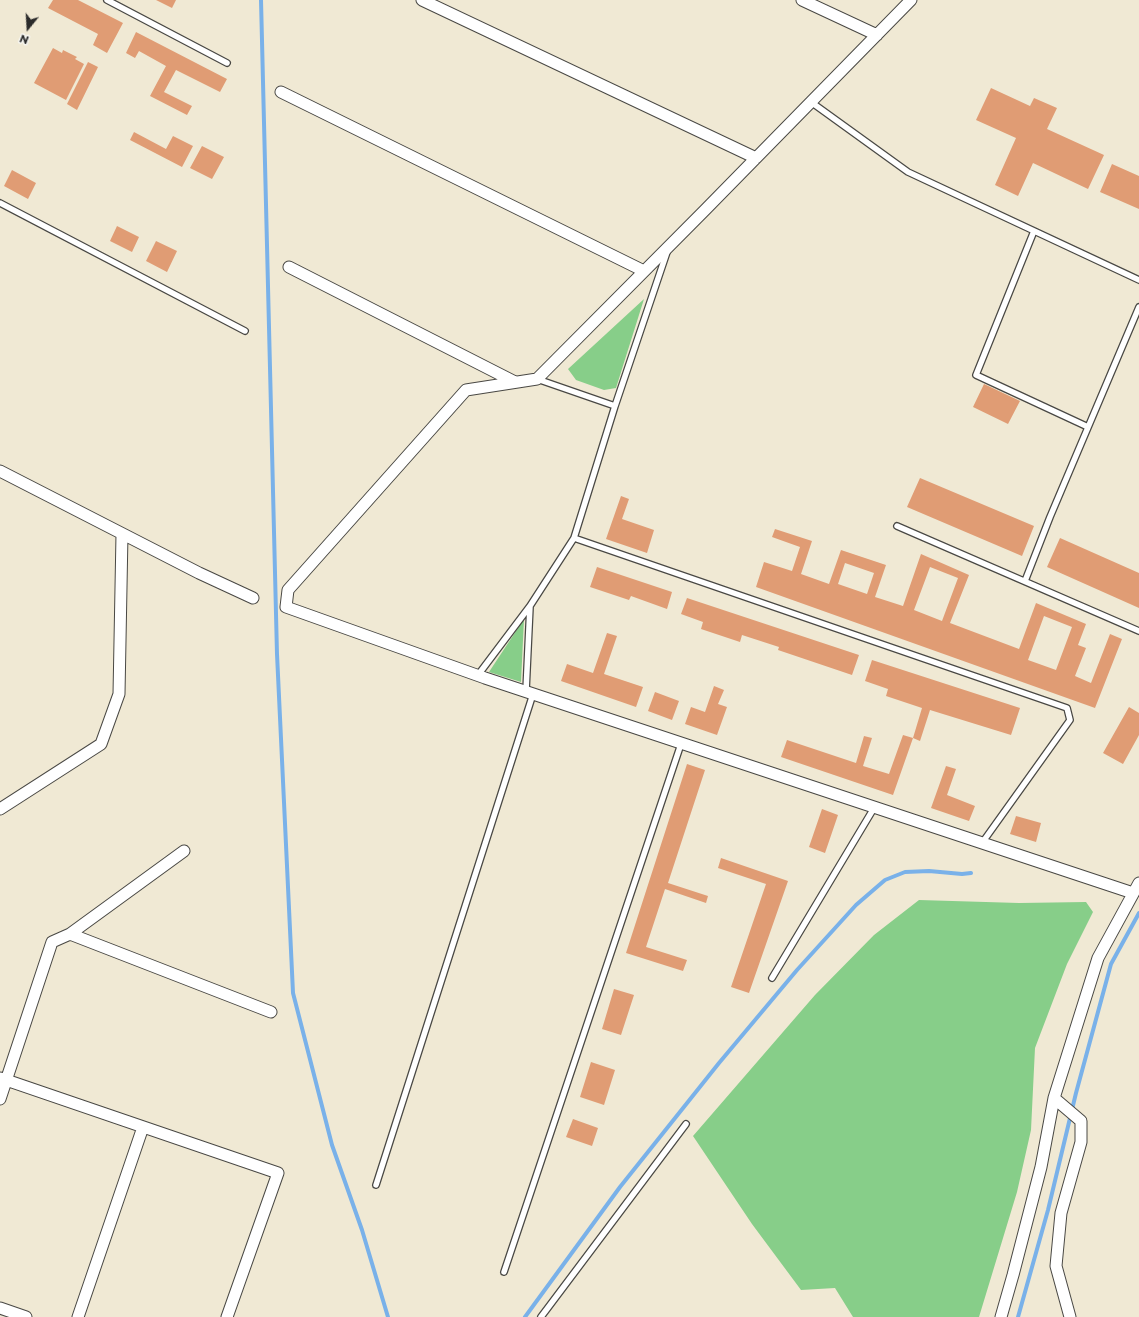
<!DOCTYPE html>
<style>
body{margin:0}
#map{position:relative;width:1139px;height:1317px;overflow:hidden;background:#f0e9d4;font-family:"Playpen Sans",sans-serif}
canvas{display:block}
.north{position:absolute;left:8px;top:8px;width:40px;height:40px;-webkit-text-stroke:3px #f6f6f2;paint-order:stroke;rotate:198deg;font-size:11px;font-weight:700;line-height:16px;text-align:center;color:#2b2b2b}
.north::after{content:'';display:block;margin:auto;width:14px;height:18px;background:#2b2b2b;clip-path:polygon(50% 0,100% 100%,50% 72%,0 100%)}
</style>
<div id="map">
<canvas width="1139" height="1317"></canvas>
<div class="north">N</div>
</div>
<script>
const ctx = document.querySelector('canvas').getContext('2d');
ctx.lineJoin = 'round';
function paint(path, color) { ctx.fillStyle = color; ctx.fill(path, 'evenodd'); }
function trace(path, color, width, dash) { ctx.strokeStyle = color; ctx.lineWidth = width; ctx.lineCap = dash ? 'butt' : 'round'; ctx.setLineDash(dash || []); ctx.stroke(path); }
const green = new Path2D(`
 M644,299L616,388L604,390L576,380L568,369Z
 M524,619L521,682L489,672Z
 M919,900L1019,903L1086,902L1093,912L1067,964L1035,1048L1031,1130L1017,1192L979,1317H853L835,1288L801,1290L752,1224L693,1136L815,995L874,935Z`);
const stream = new Path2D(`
 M261,0L277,654L293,993L332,1145L362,1230L388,1317
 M525,1317L620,1187L719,1063L797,970L856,905L885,880L905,872L929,871L962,874L971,873
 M1018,1317L1048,1210L1076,1093L1111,964L1139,913`);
const building = new Path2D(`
 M53,0H78L123,23L107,53L93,45L98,34L48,8Z
 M156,0H176L172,8Z
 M136,32L227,79L220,92L176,70L164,92L192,106L187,115L150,96L166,66L139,51L135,58L126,53Z
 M53,48L62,53L63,50L77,57L75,59L84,64L66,100L34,83Z
 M88,62L98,67L77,110L67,104Z
 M991,88L1030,106L1034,98L1057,108L1047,129L1104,155L1088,189L1033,163L1018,196L995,185L1016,138L976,120Z
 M134,132L166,149L173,136L193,146L182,167L130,140Z
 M202,146L224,157L212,179L190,168Z
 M1112,164L1139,176V209L1100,192Z
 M12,170L36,183L28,199L4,186Z
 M117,226L139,237L132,252L110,241Z
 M156,241L177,251L167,272L146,261Z
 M984,384L1020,401L1008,424L973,407Z
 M920,478L1034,526L1022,556L907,507Z
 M621,496L629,499L622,519L654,530L647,553L606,539Z
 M775,529L812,541L801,574L829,584L841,550L886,565L875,597L903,606L921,554L969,575L950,623L1019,649L1036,603L1086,624L1078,645L1086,648L1075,676L1091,683L1110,634L1122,639L1095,708L756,587L764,562L792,571L800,547L772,537ZM845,563L874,573L867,594L838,584ZM930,567L958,578L942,621L914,610ZM1044,616L1072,627L1056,670L1028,660Z
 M1060,538L1139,573V608L1047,567Z
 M597,567L672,592L667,609L631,596L629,600L590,587Z
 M687,598L859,655L852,675L778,650L779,647L742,635L740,642L701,629L703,622L681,614Z
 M607,633L617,636L604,674L643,687L636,707L561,681L567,664L593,673Z
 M872,660L1020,708L1011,735L930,710L920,741L913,738L922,708L886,696L888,689L865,681Z
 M714,686L724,690L718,704L727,707L717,735L685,724L691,707L705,712Z
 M655,692L679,701L672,720L648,711Z
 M1129,707L1139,713V735L1123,764L1103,753Z
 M903,735L913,738L893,795L781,757L787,740L856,763L864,736L872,738L863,766L889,774Z
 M687,764L705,770L668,883L708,896L706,903L665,889L646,947L687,960L683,971L626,953Z
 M946,766L956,769L947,795L975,806L969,821L931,808Z
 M822,809L838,815L825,853L809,847Z
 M1016,816L1041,823L1036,842L1010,834Z
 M721,858L788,881L749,993L731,987L766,884L718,868Z
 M614,989L634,995L621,1035L602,1029Z
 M591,1062L615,1070L604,1105L580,1097Z
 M573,1119L598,1128L592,1146L566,1137Z`);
const service = new Path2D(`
 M107,0L227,63
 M811,102L908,172L1139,280
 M0,203L245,331
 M1034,231L976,375L1088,427
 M615,406L667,252
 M897,526L1139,631
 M574,538L1067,708L1070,720L982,843
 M1025,581L1050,517L1139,307
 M478,675L530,606
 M526,691L530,606L574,538L615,406L537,379
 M772,978L874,808
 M376,1185L533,694
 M504,1272L681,744
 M541,1317L686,1124`);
const minor = new Path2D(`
 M422,0L756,158
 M802,0L877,35
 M911,0L705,210L537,379L466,390L288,590L286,607L485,678L1133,893
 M281,92L644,271
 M289,267L515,382
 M0,471L199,573L253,598
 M0,809L101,744L119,694L122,534
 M70,934L184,851
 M0,1078L278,1173L227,1317
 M1054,1098L1081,1121V1142L1061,1213L1056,1266L1070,1317
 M0,1099L52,942L70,934L271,1012
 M0,1308L26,1317
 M78,1317L143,1127
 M1001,1317L1013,1275L1041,1167L1054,1098L1098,958L1139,883`);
paint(green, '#87ce89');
trace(stream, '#79b1e9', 4);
paint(building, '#e09c74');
trace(service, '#494844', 8);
trace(minor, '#494844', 13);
trace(service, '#fff', 5.5);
trace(minor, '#fff', 11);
</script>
